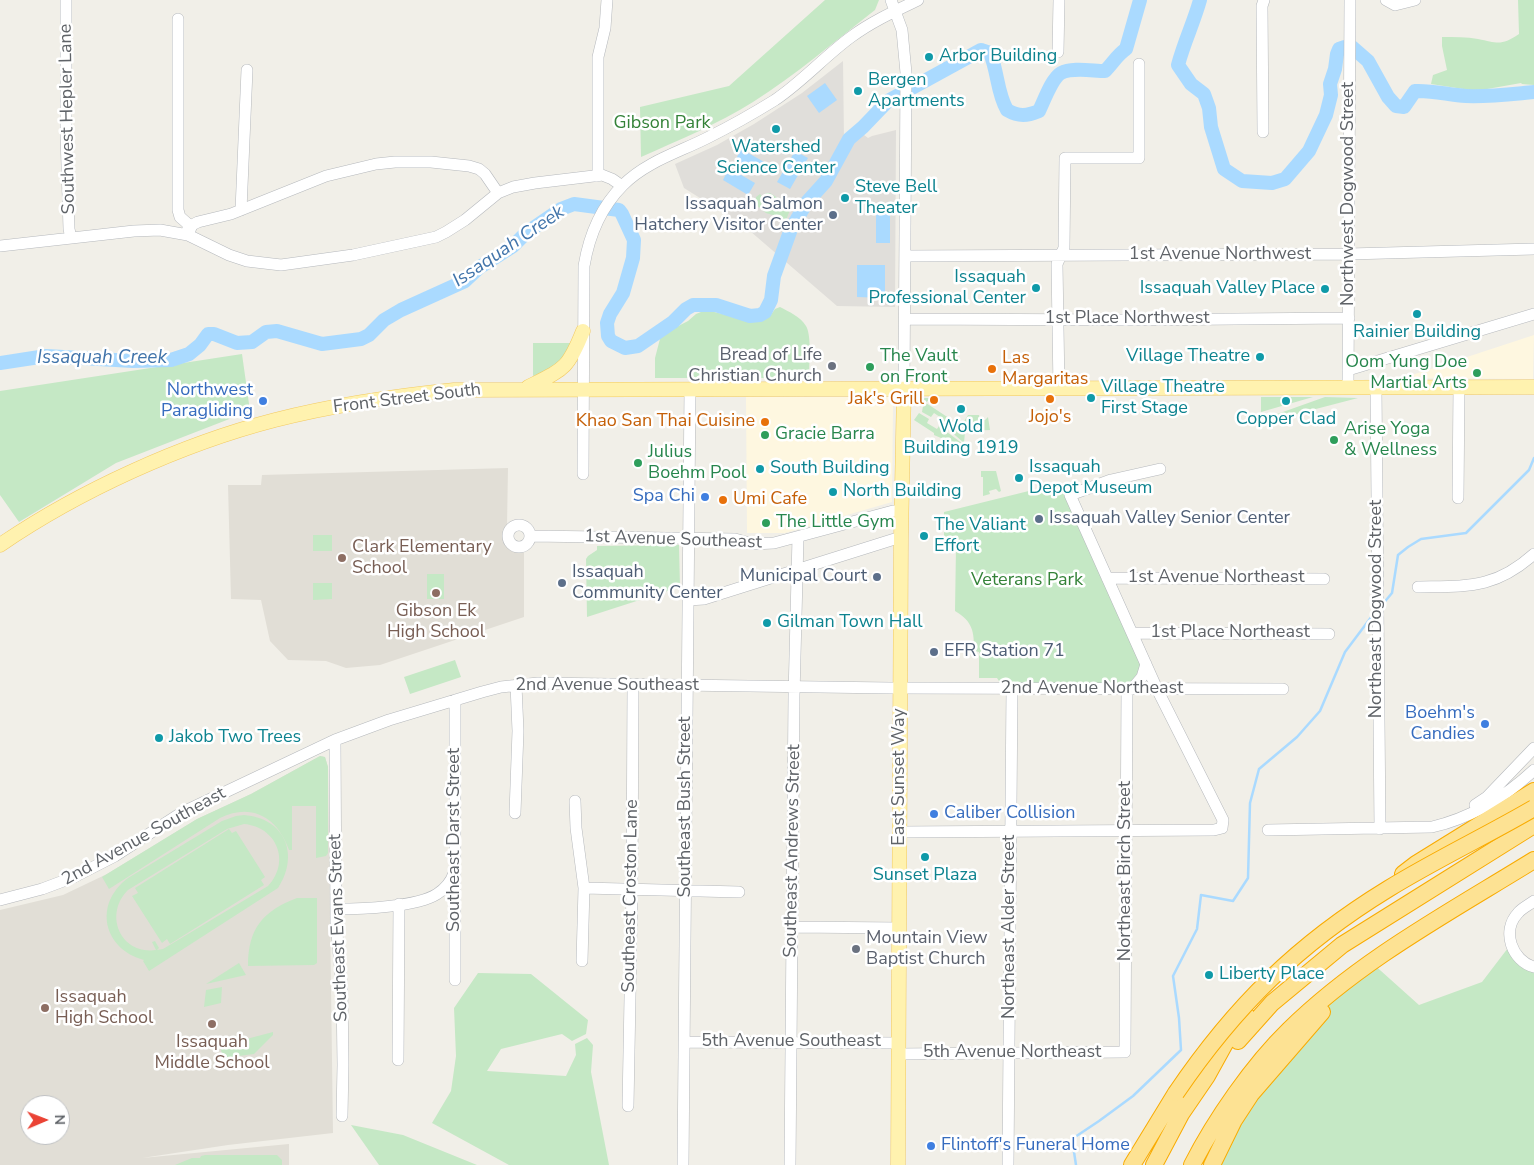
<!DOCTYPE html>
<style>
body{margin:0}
#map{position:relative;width:1534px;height:1165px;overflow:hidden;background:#f1efe8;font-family:"Nunito Sans",sans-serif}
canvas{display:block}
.north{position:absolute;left:20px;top:1095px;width:50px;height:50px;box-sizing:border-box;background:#fff;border:1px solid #bfc1c3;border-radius:50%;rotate:89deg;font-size:14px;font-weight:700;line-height:20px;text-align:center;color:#5f6368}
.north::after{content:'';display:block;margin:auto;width:18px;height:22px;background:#ea4335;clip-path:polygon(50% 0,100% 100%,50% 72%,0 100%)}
</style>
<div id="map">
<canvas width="1534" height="1165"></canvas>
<div class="north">N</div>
</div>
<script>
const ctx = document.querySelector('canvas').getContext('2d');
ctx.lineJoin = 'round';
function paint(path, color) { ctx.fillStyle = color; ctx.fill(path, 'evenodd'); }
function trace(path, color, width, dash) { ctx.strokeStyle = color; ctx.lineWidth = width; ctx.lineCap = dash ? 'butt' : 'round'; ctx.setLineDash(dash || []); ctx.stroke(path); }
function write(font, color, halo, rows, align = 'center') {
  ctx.font = font + ' "Nunito Sans",sans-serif'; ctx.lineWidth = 5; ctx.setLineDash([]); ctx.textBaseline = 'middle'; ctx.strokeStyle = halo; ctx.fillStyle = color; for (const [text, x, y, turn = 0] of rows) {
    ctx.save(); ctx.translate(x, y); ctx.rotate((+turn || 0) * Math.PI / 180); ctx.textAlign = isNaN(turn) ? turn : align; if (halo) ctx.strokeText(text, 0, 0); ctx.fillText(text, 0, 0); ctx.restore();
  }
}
const commercial = new Path2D(`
 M1534,335L1533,379L1403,378Z
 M746,397H889L893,405L892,502L785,533H747Z`);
const industrial = new Path2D(`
 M843,61L844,140L855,128L868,138L872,136L896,130L895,307L837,306L743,225L684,188L675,164L717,145L754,124L802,93Z`);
const education = new Path2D(`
 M508,468L507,525L504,530V539L507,546L512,550L524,553V617L380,665L346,668L326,661L288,660L270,641L261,600L231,599L228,485H261L262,475Z
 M320,756L325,757L328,767L333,1133L228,1145L142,1158L289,1144V1165H0V910L63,895L107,874L197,819L251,794ZM30,1105H60V1135H30Z`);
const green = new Path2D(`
 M825,0H879L875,10C835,41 796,75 753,102C718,124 679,140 641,157L640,107L729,86Z
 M1518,0H1534V85L1522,84L1521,83L1476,91L1431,84L1433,75L1447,70L1442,46V37C1454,37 1467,37 1478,39C1498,43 1501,46 1519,34Z
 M766,193H770L790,206V210L786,220H783L779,217L766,213L755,204L756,197L760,194L763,197Z
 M780,307C789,312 800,316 806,326C812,336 809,365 809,378H655V358L661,335L688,321L696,314L706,310L751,321L762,320L770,316L775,309Z
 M533,343H572L565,358L543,373L533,376Z
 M242,354L250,411L116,463L19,522L0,495V391Z
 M1261,397H1313L1261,412Z
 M1325,397L1358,398L1266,422V418Z
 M930,398L926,403L961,426L968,415H979L980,420H985L988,417L990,430L968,431L965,432L964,443L941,423L943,419L934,413L931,417L922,412L923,406L919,403C921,397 924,398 930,398Z
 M919,413L929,419L927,423L937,429L939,426L963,444L961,448H958V455H949L946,453L948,443L947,440H941V438L934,435V433L914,420Z
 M981,471H996L1001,491L999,492L996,489L989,491L990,494L983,496V477H981Z
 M1061,483L1100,568L1142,667L1130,684H1001L997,678H979V652L974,651C974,631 973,622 955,611L956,547L955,544L944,539V512Z
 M313,535H332V551H313Z
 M679,545L680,587L587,617L586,559L588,556L597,550V546Z
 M427,574H444V599H427Z
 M313,583H332V599L313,600Z
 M455,660L461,677L410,694L404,677Z
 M320,756L325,757L328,767V853L326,856L316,858V806H292V850H289C278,818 252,802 220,818L109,889L102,877L197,819L251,794Z
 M244,815C285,818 300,855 278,888L149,971L143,961L144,960C103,949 93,904 128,878L222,821L236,816ZM244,824C277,827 291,862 268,886L163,949L157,950L159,948L155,941L152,942L156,950C121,955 103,915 128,890L227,829Z
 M229,829L232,833L236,831L265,877L261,880L264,885L170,944L167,939L162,943L132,896L138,893L135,888Z
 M297,898H317V963L314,965L248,966C248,928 263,911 297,898Z
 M1511,944L1534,967V1165H1218L1238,1123L1326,1007L1371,962L1419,1005L1482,982Z
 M239,963L246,975L206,984Z
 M478,973L531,974L588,1020L586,1034L572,1041L562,1034L501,1049L487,1071L566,1076L576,1055L575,1044L587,1038L593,1045L591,1072L609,1165H509L432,1123L451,1091L456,1056L454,1008Z
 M222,987L221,1003L204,1007L206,990Z
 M273,1032V1035L254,1054L223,1058L220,1046Z
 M351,1125L403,1135L477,1165H379Z
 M205,1155H277L282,1160V1165H175L192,1158H200L201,1156Z`);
const water = new Path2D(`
 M825,83L837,100L819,113L807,96Z
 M741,149L766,163L759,175L735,161Z
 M795,151L808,158L790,189L777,182Z
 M729,168L755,183L748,195L723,180Z
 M876,210L890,211V243H876Z
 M857,265H885V298L857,297Z`);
const stream = new Path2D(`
 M1382,605L1392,593L1398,555L1408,547L1421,539L1466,533L1529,470L1534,458
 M1076,1165L1072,1139L1099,1121L1133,1096L1181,1050L1179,1018L1173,976L1197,929L1201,895L1233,901L1248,878L1250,803L1259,769L1297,737L1320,711L1345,652L1375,612`);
const river = new Path2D(`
 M1200,0C1194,22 1184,42 1178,65L1191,84L1204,94L1209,108L1211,127L1224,169L1242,181L1272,183L1285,179L1309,151L1326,115L1331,95L1330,84L1335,69L1337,54L1339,49L1345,47H1352L1368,61L1388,97L1396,106L1404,107L1415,91C1432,90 1449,95 1466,96C1489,97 1512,94 1534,92
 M0,363L46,356L133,361L171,360L189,354L200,345L208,334H214L237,343L252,342L266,332L277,331L322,344L361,339L369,335L384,320L401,310L465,281L480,267L513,246L526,233L561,209L574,204L619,210L622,214L634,240L633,258L623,293L610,314L607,323L608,336L611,341L625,348L638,346L673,322L686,309L693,305H716L750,316L760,315L765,312L771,300L774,276L791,229L807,202L826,181L849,139L863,127L888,101L981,50L990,53C998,72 997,93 1007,110C1019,117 1027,116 1039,111C1044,101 1052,78 1061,73C1072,67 1093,71 1105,71C1113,63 1117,55 1126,49L1140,0`);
const minor = new Path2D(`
 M66,0V134L69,229L71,238
 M891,0L902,30L906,73L904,389
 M1386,0L1395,5L1415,0
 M178,19V210L180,217L188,224V234
 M1058,52L1059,0
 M1263,132L1262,6L1264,0
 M598,176V57L605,28L607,0
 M241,210L247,70
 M188,235L192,225L198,222L231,214L326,176L376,164L395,162H431L469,166L479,169L485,174L498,193
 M0,246L134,231L160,230L188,235L229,255L247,261L281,265L353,255L436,237L446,232L465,220L498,193L513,187L535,183L602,175L612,179L622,186
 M905,256L1349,254L1534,249
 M905,319L1124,320L1349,318
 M1348,370L1534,314
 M1348,388L1350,0
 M1376,388L1380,829
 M1059,389L1057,264L1064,248L1065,158H1139V64
 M583,474L584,266C589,236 601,207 623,185C647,161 680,152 709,137C731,126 754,113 775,100C803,81 825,56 851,37C871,22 895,11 918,0
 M1458,498L1459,387
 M508 536a11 11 0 1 1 22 0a11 11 0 1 1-22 0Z
 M531,536L735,539L753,544L774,543L893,511H902
 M1107,578L1324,579
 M1418,587C1468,586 1495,589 1534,554
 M688,600L704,599L901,537
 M1132,633L1329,634
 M1132,689L1142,677L1146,664
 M335,740L336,922L342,989L343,1065L342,1116
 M575,801L576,828L584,888L582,961
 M1475,805L1487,797L1534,748
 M515,813L518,731L516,685
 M1268,830L1432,827C1471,818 1505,797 1534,770
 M900,832L1214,830L1222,828L1223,820L1157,689L1070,495L1111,480L1160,469
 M584,888L739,892
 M0,900L42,889L74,877L115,856L181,813L335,740L389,720L482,692L501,687L538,683L890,688L1283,689
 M1534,901C1529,905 1522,908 1518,913C1501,931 1512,961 1534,967
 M336,909C361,909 417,907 437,894C445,889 451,882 454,873
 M793,927L899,928
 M455,980V700
 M684,1042L898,1043
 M898,1054L1125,1052L1127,689
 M398,1060L399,904
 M628,1106L632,889L633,686
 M683,1165L690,389
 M790,1165L794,696L798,537
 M1008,1165L1012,688`);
const major = new Path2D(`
 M528,387C564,369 568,369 583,331
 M0,545C79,491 182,444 275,420C334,405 394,396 454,390L1534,387
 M898,1165L901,537L904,389`);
const highway = new Path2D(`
 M1403,874L1416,864L1534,791
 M1238,1041L1272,1003L1342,945L1534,825
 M1132,1165L1176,1093
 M1154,1165L1181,1114L1207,1076L1228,1038L1246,1015
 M1192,1165C1215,1120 1253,1065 1289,1030C1360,960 1450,912 1534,860
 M1212,1165L1234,1120L1251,1094L1322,1012`);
const highwayBridge = new Path2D(`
 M1176,1093C1235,1006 1298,944 1388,889C1435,860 1486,836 1534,808`);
const markers = [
 [929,57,5,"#0f9aa8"],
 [858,91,5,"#0f9aa8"],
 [776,129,5,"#0f9aa8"],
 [845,198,5,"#0f9aa8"],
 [833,215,5,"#5c6f8a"],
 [1036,288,5,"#0f9aa8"],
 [1325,289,5,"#0f9aa8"],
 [1417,314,5,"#0f9aa8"],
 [1260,357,5,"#0f9aa8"],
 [832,366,5,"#6b7280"],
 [870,367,5,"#2e9e5b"],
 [992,369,5,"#e8710a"],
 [1477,373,5,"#2e9e5b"],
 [1091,398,5,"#0f9aa8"],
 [1050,399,5,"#e8710a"],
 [934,400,5,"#e8710a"],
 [263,401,5,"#3f7fe0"],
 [1286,401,5,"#0f9aa8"],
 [961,409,5,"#0f9aa8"],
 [765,422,5,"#e8710a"],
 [765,435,5,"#2e9e5b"],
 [1334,440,5,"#2e9e5b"],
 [638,463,5,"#2e9e5b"],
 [760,469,5,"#0f9aa8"],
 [1019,478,5,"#0f9aa8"],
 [833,492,5,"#0f9aa8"],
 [705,497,5,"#3f7fe0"],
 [723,500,5,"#e8710a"],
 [1039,519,5,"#5c6f8a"],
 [766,523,5,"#2e9e5b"],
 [924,536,5,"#0f9aa8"],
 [342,558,5,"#8d6e63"],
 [877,577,5,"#5c6f8a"],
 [562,583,5,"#5c6f8a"],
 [436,593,5,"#8d6e63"],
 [767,623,5,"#0f9aa8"],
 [934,652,5,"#5c6f8a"],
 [1485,724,5,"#3f7fe0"],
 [159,738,5,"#0f9aa8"],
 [934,814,5,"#3f7fe0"],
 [925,857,5,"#0f9aa8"],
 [856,949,5,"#6b7280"],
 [1209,975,5,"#0f9aa8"],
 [45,1008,5,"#8d6e63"],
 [212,1024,5,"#8d6e63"],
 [931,1146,5,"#3f7fe0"]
];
const cultureNames = [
 ["Arbor Building",939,57],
 ["Bergen",868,81],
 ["Apartments",868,102],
 ["Watershed",776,148,"center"],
 ["Science Center",776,169,"center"],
 ["Steve Bell",855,188],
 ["Theater",855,209],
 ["Issaquah",1026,278,"right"],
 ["Professional Center",1026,299,"right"],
 ["Issaquah Valley Place",1315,289,"right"],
 ["Rainier Building",1417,333,"center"],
 ["Village Theatre",1250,357,"right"],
 ["Village Theatre",1101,388],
 ["First Stage",1101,409],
 ["Copper Clad",1286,420,"center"],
 ["Wold",961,428,"center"],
 ["Building 1919",961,449,"center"],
 ["Issaquah",1029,468],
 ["Depot Museum",1029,489],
 ["South Building",770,469],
 ["North Building",843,492],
 ["The Valiant",934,526],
 ["Effort",934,547],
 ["Gilman Town Hall",777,623],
 ["Jakob Two Trees",169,738],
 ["Sunset Plaza",925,876,"center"],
 ["Liberty Place",1219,975]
];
const streetNames = [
 ["Southwest Hepler Lane",68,119,-91],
 ["Northwest Dogwood Street",1349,194,-90],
 ["1st Avenue Northwest",1220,255],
 ["1st Place Northwest",1127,319],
 ["Front Street South",407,399,-7],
 ["1st Avenue Southeast",673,540,2],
 ["1st Avenue Northeast",1216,578],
 ["Northeast Dogwood Street",1377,609,-90],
 ["1st Place Northeast",1230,633],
 ["2nd Avenue Southeast",607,686],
 ["2nd Avenue Northeast",1092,689],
 ["East Sunset Way",900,777,-90],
 ["Southeast Bush Street",686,807,-90],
 ["2nd Avenue Southeast",144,837,-29],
 ["Southeast Darst Street",455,840,-90],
 ["Southeast Andrews Street",793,851,-89],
 ["Northeast Birch Street",1126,871,-90],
 ["Southeast Croston Lane",631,896,-89],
 ["Northeast Alder Street",1010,927,-90],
 ["Southeast Evans Street",339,928,-92],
 ["5th Avenue Southeast",791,1042],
 ["5th Avenue Northeast",1012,1053]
];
const parkNames = [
 ["Gibson Park",662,124],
 ["Veterans Park",1027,581]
];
const serviceNames = [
 ["Issaquah Salmon",823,205,"right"],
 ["Hatchery Visitor Center",823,226,"right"],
 ["Issaquah Valley Senior Center",1049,519],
 ["Issaquah",572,573],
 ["Community Center",572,594],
 ["Municipal Court",867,577,"right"],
 ["EFR Station 71",944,652]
];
const worshipNames = [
 ["Bread of Life",822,356],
 ["Christian Church",822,377],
 ["Mountain View",866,939,"left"],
 ["Baptist Church",866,960,"left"]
];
const leisureNames = [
 ["The Vault",880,357],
 ["on Front",880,378],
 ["Oom Yung Doe",1467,363,"right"],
 ["Martial Arts",1467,384,"right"],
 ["Arise Yoga",1344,430],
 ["& Wellness",1344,451],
 ["Gracie Barra",775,435],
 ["Julius",648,453],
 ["Boehm Pool",648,474],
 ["The Little Gym",776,523]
];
const foodNames = [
 ["Las",1002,359],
 ["Margaritas",1002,380],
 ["Jak's Grill",924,400,"right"],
 ["Jojo's",1050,418,"center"],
 ["Khao San Thai Cuisine",755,422,"right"],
 ["Umi Cafe",733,500]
];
const shopNames = [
 ["Northwest",253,391],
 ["Paragliding",253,412],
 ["Spa Chi",695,497],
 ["Boehm's",1475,714],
 ["Candies",1475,735],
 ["Caliber Collision",944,814,"left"],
 ["Flintoff's Funeral Home",941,1146,"left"]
];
const educationNames = [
 ["Clark Elementary",352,548],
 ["School",352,569],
 ["Gibson Ek",436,612,"center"],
 ["High School",436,633,"center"],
 ["Issaquah",55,998],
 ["High School",55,1019],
 ["Issaquah",212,1043,"center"],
 ["Middle School",212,1064,"center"]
];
const waterNames = [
 ["Issaquah Creek",509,247,-34],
 ["Issaquah Creek",102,358]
];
paint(commercial, '#fef7e0');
paint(industrial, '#e0deda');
paint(education, '#e1ded6');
paint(green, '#c5e8c5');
paint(water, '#aadaff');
trace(stream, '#aadaff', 2.5);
trace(river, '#aadaff', 14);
trace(minor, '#b5b8bc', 12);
trace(major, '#f2c960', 15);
trace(highway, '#f9ab00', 18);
trace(minor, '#fff', 11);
trace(major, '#fff2af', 14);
trace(highway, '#fde293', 16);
trace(highwayBridge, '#f9ab00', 18, []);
trace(highwayBridge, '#fde293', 16);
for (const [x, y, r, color] of markers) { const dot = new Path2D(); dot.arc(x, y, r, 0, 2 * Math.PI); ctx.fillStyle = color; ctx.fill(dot); trace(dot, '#fff', 2); }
write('18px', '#0d838f', '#fff', cultureNames, 'left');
write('18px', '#5f6368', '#fff', streetNames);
write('18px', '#348238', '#fff', parkNames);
write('18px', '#4e5e75', '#fff', serviceNames, 'left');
write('18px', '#5b616d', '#fff', worshipNames, 'right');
write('18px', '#27864d', '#fff', leisureNames, 'left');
write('18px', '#c56008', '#fff', foodNames, 'left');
write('18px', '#366cbe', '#fff', shopNames, 'right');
write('18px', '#785e54', '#fff', educationNames, 'left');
write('italic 19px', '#4174aa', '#fff', waterNames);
</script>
